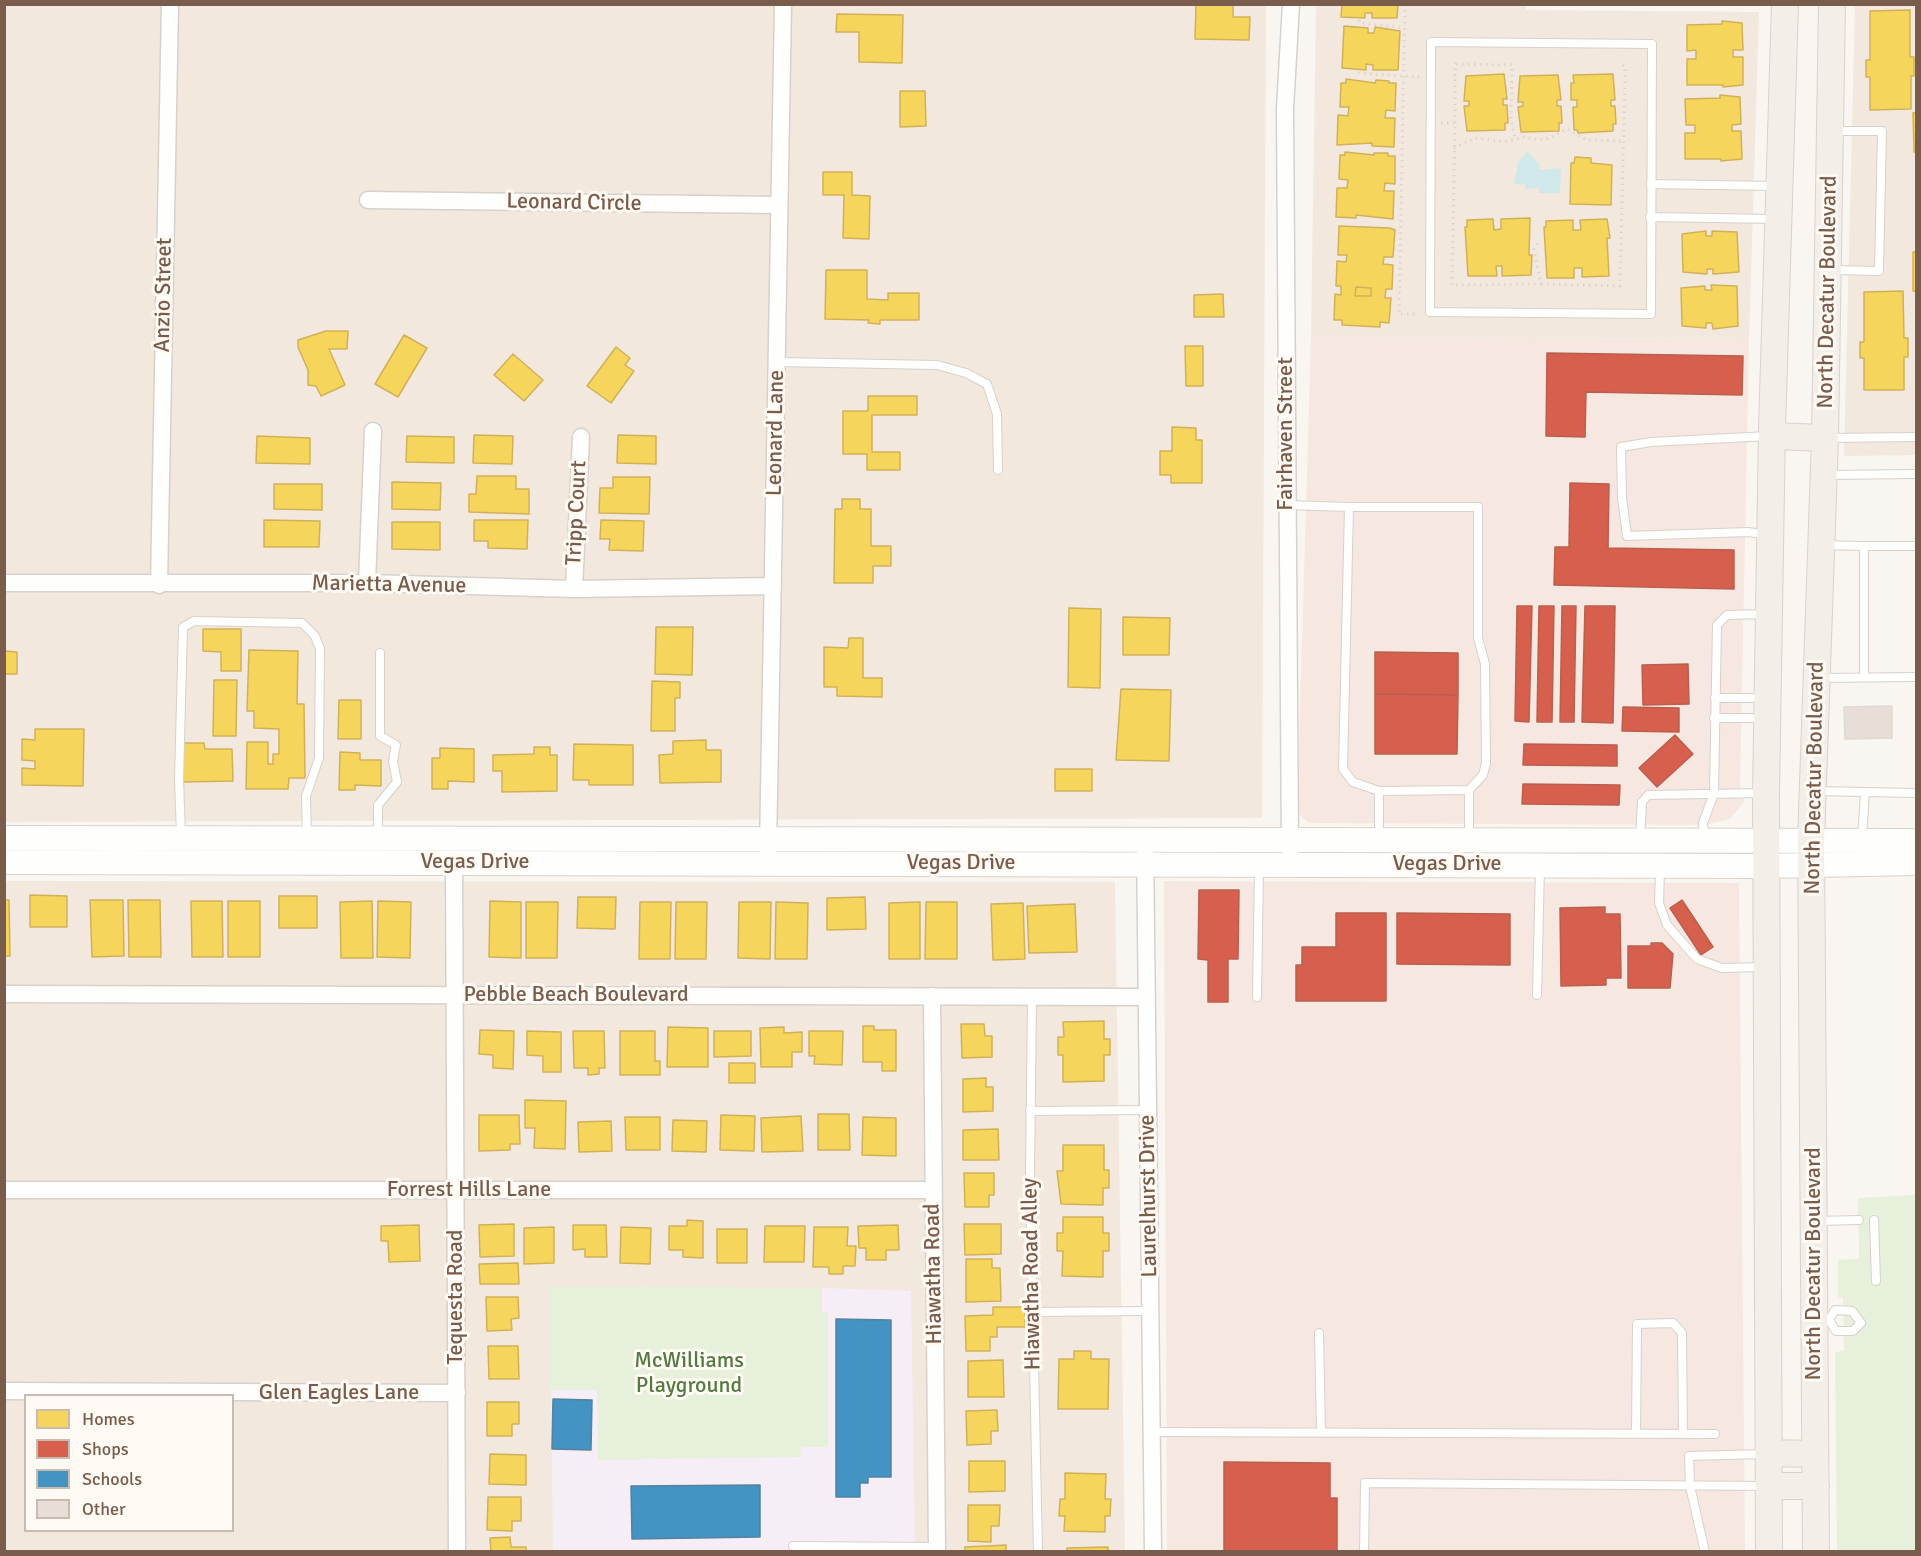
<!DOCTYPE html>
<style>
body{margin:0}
#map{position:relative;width:1921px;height:1556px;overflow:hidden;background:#f9f5f0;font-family:Signika,sans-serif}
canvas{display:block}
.frame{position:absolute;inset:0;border:6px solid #7a5c4d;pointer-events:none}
.legend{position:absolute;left:24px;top:1394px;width:210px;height:138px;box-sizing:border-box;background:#fffaf3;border:2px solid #cabbb1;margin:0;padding:8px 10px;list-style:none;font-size:18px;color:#7a5c4d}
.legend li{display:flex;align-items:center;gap:12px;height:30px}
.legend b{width:30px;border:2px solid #cabbb1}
</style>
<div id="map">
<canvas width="1921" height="1556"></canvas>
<div class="frame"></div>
<ul class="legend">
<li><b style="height:16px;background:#f6d55c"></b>Homes</li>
<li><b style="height:16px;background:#d6604d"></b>Shops</li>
<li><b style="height:16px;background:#4393c3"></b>Schools</li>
<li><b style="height:16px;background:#e6ded7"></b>Other</li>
</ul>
</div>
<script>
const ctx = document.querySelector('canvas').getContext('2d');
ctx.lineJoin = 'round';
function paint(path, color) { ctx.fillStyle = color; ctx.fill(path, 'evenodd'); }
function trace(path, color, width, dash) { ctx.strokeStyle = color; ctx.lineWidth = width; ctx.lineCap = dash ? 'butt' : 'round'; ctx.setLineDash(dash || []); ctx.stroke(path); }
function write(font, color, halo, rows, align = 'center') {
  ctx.font = font + ' Signika,sans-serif'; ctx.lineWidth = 6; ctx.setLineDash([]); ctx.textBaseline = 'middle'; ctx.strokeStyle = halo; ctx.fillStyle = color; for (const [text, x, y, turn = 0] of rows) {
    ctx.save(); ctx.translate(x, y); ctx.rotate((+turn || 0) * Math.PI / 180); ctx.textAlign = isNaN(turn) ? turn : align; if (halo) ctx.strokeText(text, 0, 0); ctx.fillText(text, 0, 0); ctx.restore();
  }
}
const residential = new Path2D(`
 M1526,4V10L1759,12L1749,339L1311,337L1316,5Z
 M4,5H1266L1262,818L5,822Z
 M1855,5H1916V455L1844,456Z
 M5,881L1115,882L1125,1551L5,1552ZM26,1396H232V1530H26Z`);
const commercial = new Path2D(`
 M1311,337L1749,339L1740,784L1744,802L1730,819L1703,825L1309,823L1297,812Z
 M1164,881L1739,883L1745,1551H1167Z`);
const education = new Path2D(`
 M550,1287L822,1288L911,1291L915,1551H553Z`);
const green = new Path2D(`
 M1916,1195V1551H1837L1835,1356L1836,1352L1844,1351L1843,1298L1838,1297V1260L1859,1259L1858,1198Z
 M550,1287L822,1288V1312H828V1447H801L800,1457L598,1460L597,1390H550Z`);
const water = new Path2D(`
 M1527,151L1539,164L1540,170L1561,168L1560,193H1539V188L1525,189V184H1514L1518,163Z`);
const homes = new Path2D(`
 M1233,4V17H1250L1249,40L1195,39L1196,5L1191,4Z
 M1342,4H1398L1397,18H1372V13H1365V18L1341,17Z
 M1910,10V57H1914V76H1911V109L1870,110V77H1866V60H1870V11Z
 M837,14L903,15L902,63L859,62V32H836Z
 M1722,21L1742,23L1743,50H1733V57H1743V85L1723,87V85H1687V59H1696V50L1687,51V25L1722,24Z
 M1344,26L1368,28V33H1374L1375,27L1400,31L1398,70H1373V65L1366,64V70L1342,68Z
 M1504,74L1507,99H1503V105H1507L1508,123H1505V130L1467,131L1464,106H1469V101H1464L1466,76Z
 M1613,74L1615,100H1611V106H1615L1616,124H1613V131L1578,133L1577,130H1574L1573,107H1577V100H1571V83H1574L1573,75Z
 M1558,75L1561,100H1557V106H1561L1562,123H1559V131L1521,132L1518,107L1523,106V102H1518L1520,76Z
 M1346,79L1375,83L1376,80L1389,81V83H1396L1395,111L1386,110L1385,118H1395L1394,147L1372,146V143L1337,145L1338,115L1348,116L1349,107H1340L1341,83H1346Z
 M900,91H925L926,126L900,127Z
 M1720,95L1740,97L1741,124L1732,125V131H1741L1742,159L1721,161V159H1685V133H1695V125H1686L1685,99L1720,98Z
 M1913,113H1916V152H1914Z
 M1345,152L1374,155V153H1388V156H1395V184L1385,183L1384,191H1394L1393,219L1356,215V218L1336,217L1337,188H1347L1348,180L1339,179L1340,155H1345Z
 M1575,157L1591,158V163L1612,165L1611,205L1570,204L1571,163H1574Z
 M823,172H852V195L870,196L869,239L843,238L844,195H823Z
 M1530,218L1529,255H1532L1531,275L1502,276V266H1496L1497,276H1468L1465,227H1467V220L1493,219L1494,230L1501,229V219Z
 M1607,219L1610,238H1607L1609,276L1582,277V268H1574V278H1547L1544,227H1546V221L1573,220V230H1581L1580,220Z
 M1339,226L1390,228L1395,230L1393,257H1384L1383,264L1393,265L1392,289H1386L1385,298H1391L1389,323L1380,322V327L1342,325V320H1334L1335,294L1341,295V286H1336L1337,261L1346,262L1347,255H1338ZM1356,287L1371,288V296H1355Z
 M1706,231V236H1712V231L1737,232L1739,272L1713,274V269H1707V274L1683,272L1682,234Z
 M1913,252H1916V291H1913Z
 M826,270H867V299L888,300V293H919V320H880V324L868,323L869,320L825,319Z
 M1711,285L1737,286L1738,326L1713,329L1712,323H1706V328L1682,326L1681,288L1705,286V290H1712Z
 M1356,287L1371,288V296H1355Z
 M1903,291L1904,338H1908V357H1904V390H1864V358H1860V342H1864V292Z
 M1223,294L1224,317H1194V295Z
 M326,331H348L347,349H329L345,385L321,396L316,386L308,385V370L298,347V340Z
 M404,335L427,348L398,397L375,384Z
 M1185,346H1203V386H1186Z
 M616,347L630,358L625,365L634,371L611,403L587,386Z
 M513,354L543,380L524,401L494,375Z
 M868,396H917V415H872V452H900V470H867V454H843V411H868Z
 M1172,427L1196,428V440H1202V483H1171V475H1160V451H1172Z
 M474,435L513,436L512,464L473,463Z
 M618,435L656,436V464L617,463Z
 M257,436L310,438V464L256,463Z
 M407,436L454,437V463L406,462Z
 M477,476H516V489H529V514L469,512V494H476Z
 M613,477H650L649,514L599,513L600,488H613Z
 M392,482L441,483L440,510L392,509Z
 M274,484H322V510L274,509Z
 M842,499H860V509H871V546H891V566H873V583H834L835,509H842Z
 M264,520L320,521L319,547H264Z
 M474,520H528L527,549L488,548V541H474Z
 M601,520L644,521L643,551L609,550L610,539H600Z
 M392,522H440V550L392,549Z
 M1069,608L1101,609L1100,688L1068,687Z
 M1123,617L1170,618L1169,655H1123Z
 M656,627H693L692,675L655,674Z
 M203,629H241V671H221V652L203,651Z
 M849,638H863V678H882V697L837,696V687H824V647L848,648Z
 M249,650L298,651L297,704H304L305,778H289L288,789H246L247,742H268V764H273V754H279V729L254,728V711H247Z
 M4,651L17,652V674H4Z
 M214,680H237L236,736H213Z
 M652,681L680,682V698H675V731H651Z
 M1121,689L1171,690L1169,761L1116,760Z
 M339,700H361V739H338Z
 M35,729H84L83,786L22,785V768L35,769V761L22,760V739L35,740Z
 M706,740V750H721V782L660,783L659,755L673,754V741Z
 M182,743H204L205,749H232L233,781L183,782Z
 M574,744L633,745V785H589V780H573Z
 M534,747H550V755H557V791L502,792V771H493V755L534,754Z
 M440,748L474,749V782L448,781V789H432V758H440Z
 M340,752L360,753V760H381V786L355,785V790H339Z
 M1055,769H1092V791H1055Z
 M30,895L67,896V927H30Z
 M279,896H317V928H279Z
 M578,897H616L615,929L577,928Z
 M865,897L866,929L827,930V898Z
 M4,900H9L10,956H4Z
 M90,900H123L124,956L92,957Z
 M128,900H160L161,957H129Z
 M191,901H222L223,957H192Z
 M228,901H260V957H228Z
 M372,901L373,958H341L340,902Z
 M378,901L411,902L410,958L377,957Z
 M490,901L521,902V958L489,957Z
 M526,902H558L557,958H526Z
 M640,902H671L670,959H639Z
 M676,902H707L706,959H675Z
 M739,902H771L770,959L738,958Z
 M776,902L808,903L807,959H775Z
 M920,902V959H889V903Z
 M926,902H957V959H925Z
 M1023,903L1025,959L993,960L991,904Z
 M1075,904L1077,952L1029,953L1027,906Z
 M1104,1021V1039H1110V1055H1104V1081L1063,1082V1055H1058V1037H1064L1063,1022Z
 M961,1024H984L985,1036H992V1057L962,1058Z
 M863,1026H874V1030H896V1071H882V1062H863Z
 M668,1027L708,1028V1067H667Z
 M784,1027V1033L802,1032V1052H792V1067H761L760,1028Z
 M480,1030L514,1031L513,1069L493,1068V1055L479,1054Z
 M527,1031L561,1032V1072H543V1056L527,1055Z
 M573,1031H604L605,1068H599V1074L588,1075V1068H574Z
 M620,1031H655V1061H660V1075H620Z
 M714,1031H751V1056L714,1057Z
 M809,1031H843L842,1065L814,1064L815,1056H809Z
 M729,1063H755V1083H729Z
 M986,1078V1087H993V1111L963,1112V1079Z
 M525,1100L566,1101L565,1149L534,1148L535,1128H525Z
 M818,1114H849L850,1150H818Z
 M479,1115H519L520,1144H510V1150L479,1151Z
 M721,1115L755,1116L754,1151L720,1150Z
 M801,1116L803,1151L762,1152L761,1118Z
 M625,1117H660V1150H626Z
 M863,1117L896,1118V1156L862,1155Z
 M673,1120L707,1121L706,1152L672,1151Z
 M611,1121L612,1151L579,1152L578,1122Z
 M998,1129L999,1160H963V1130Z
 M1063,1145H1104V1170H1109V1188H1103V1205L1061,1204L1057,1171H1063Z
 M964,1173H994V1195H989V1207H965Z
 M1063,1217H1103V1233H1109V1251H1103V1277L1062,1276L1063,1251H1057V1233H1063Z
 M687,1220L703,1221V1258L683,1257V1250H669V1226H687Z
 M514,1224V1256L480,1257L479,1225Z
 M964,1224H1001V1254L965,1255Z
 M419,1225L420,1261L389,1262L388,1241H381V1226Z
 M573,1225H606L607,1257H585V1249L573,1250Z
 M898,1225L899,1250H886V1260H866V1248H859L858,1226Z
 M765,1226H805L804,1262H764Z
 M554,1227V1263L524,1264V1228Z
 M621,1227L651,1228L650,1264L620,1263Z
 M814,1227H848L847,1246H856L855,1266H843V1274H829V1267H813Z
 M717,1229H747V1263H717Z
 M966,1259H992V1268H1000L1001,1301L966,1302Z
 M518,1263L519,1284H480L479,1264Z
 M486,1297H518L519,1318L511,1319L512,1330L487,1331Z
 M993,1307H1025V1327H997V1337H990V1351H966L965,1316L993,1315Z
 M488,1346H518L519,1379H489Z
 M1074,1351H1091V1359H1109L1108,1409H1058L1059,1359H1074Z
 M1003,1360L1004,1397H968V1361Z
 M487,1402H519V1424H512V1436H487Z
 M997,1410L998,1431H991V1444L967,1445L966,1411Z
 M490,1454L526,1455V1485L489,1484Z
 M969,1461H1005V1491L969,1492Z
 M1065,1473L1106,1474L1105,1499H1111L1110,1516H1105V1532L1064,1531L1065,1516H1059L1060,1499H1065Z
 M488,1497H521V1521H512V1531L487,1530Z
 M968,1505H1000L999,1526H991V1542L968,1541Z
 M510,1537L511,1547H526V1552H491L490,1538Z
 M1006,1545V1552H965V1547Z
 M1108,1547V1552H1067V1548Z`);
const shops = new Path2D(`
 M1547,353L1743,356L1742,395L1586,392L1585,437L1546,436Z
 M1570,483L1609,484L1608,548L1734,550V589L1554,585L1555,547H1569Z
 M1517,606H1532L1529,722L1515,721Z
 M1539,606H1554L1552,722H1537Z
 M1562,606H1576L1574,722H1560Z
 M1585,606H1615L1613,723L1582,722Z
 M1375,652L1458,653V695L1375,694Z
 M1688,664L1689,704L1643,705L1642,665Z
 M1375,694L1458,695L1457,754H1375Z
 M1623,707L1679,708V732L1622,731Z
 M1675,735L1693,754L1657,787L1639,768Z
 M1524,744L1617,745V766L1523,765Z
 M1523,784L1620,785L1619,805L1522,804Z
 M1199,890H1239L1238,959H1228V1002H1208V960L1198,959Z
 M1682,900L1713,947L1701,955L1670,908Z
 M1605,907V914H1620L1621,978H1606V985L1561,986L1560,908Z
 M1336,913H1386V1001H1296V965H1302V947H1336Z
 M1397,913L1510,914V965L1397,964Z
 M1651,943H1662L1673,954L1670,988H1628V946H1651Z
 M1224,1462L1330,1463V1498H1337V1552H1224Z`);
const schools = new Path2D(`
 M836,1319L891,1320V1477H868V1483H860V1497H836Z
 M553,1399L592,1400L591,1450L552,1449Z
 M760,1485V1537L632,1539L631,1486Z`);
const building = new Path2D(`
 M1892,706V738L1845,739L1844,707Z`);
const path = new Path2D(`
 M1405,4L1399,314H1419
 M1359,20L1360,23L1404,28
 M1358,73L1419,77
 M1455,76L1456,64L1512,65L1511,121L1515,138
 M1441,123H1455L1452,285L1541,284L1534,249L1539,240
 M1455,123V74
 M1454,148L1475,138L1504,142L1523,137L1544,140L1567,129L1586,140L1624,141
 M1541,284L1620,286L1625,82V66L1621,64`);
const service = new Path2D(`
 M1431,42L1652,44L1651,314L1430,312Z
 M1831,131H1882L1879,271L1832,270
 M1651,184L1776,186
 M1650,217L1776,219
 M777,362L937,365L966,373L987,384L997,414L998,470
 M1827,438L1916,437
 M1827,475L1916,474
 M1287,505L1349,507
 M1768,535L1748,532L1627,536L1622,498L1621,447L1651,442L1769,436
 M1823,545L1864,546
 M1821,678L1916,677
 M1864,678V546H1916
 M1715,698H1765
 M1714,718H1765
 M1379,791L1469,790
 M1815,791L1916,793
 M181,835L179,779L183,627L194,621L302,623L315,636L320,649L319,758L306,796L307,837
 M378,836V805L397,782L393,761L396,745L380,736V653
 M1379,838V791L1353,782L1343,769L1349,507H1478V638L1485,664L1486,763L1483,775L1469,790V839
 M1704,838L1703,823L1714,793L1717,625L1727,615L1766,614
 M1862,838L1865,792
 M1640,839L1642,802L1648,795L1763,793
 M1660,869L1659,903L1667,925L1697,959L1722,968L1762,967
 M1537,995L1540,867
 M1032,997L1030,1176L1038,1552
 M1257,997L1259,866
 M1030,1111L1148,1110
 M1874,1220L1876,1281
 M1817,1221L1859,1220
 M1835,1310L1852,1311L1861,1323L1853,1331H1836L1829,1320Z
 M1032,1312L1150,1311
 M1319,1333L1321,1432
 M1151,1432L1715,1434
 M1636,1433L1637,1324L1673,1323L1682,1333L1683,1433
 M793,1546L937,1547
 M1364,1552L1365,1483L1767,1486
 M1705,1552L1690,1486L1689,1456L1765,1454`);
const minor = new Path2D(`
 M368,200L779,205
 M4,583H367L574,589L773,586
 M367,583L373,431
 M159,585L170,4
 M574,589L581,437
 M1145,841L1153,1552
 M768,849L783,4
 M1290,850L1285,109L1291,4
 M454,862L457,1552
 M4,994L1147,997
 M932,996L937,1552
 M4,1190H934
 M4,1391L457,1393`);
const secondary = new Path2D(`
 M4,838L1916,841
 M4,862L1766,866L1916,863`);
const primary = new Path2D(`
 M1772,436L1825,438
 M1769,1453L1815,1454
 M1769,1486H1816
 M1769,1552L1766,793L1772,428L1785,4
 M1816,1552L1811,841L1825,438L1832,4`);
const streetNames = [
 ["Leonard Circle",574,203,1],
 ["North Decatur Boulevard",1828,292,-89],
 ["Anzio Street",164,295,-89],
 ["Leonard Lane",776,433,-89],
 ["Fairhaven Street",1286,434,-90],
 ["Tripp Court",577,513,-87],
 ["Marietta Avenue",389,585,1],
 ["North Decatur Boulevard",1815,778,-89],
 ["Vegas Drive",475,862],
 ["Vegas Drive",961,863],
 ["Vegas Drive",1447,864],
 ["Pebble Beach Boulevard",576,995],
 ["Forrest Hills Lane",469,1190],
 ["Laurelhurst Drive",1149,1196,-91],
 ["North Decatur Boulevard",1814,1264,-90],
 ["Hiawatha Road",934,1274,-91],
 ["Hiawatha Road Alley",1032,1274,-91],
 ["Tequesta Road",456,1297,-90],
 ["Glen Eagles Lane",339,1393]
];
const parkNames = [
 ["McWilliams",689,1361],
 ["Playground",689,1386]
];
paint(residential, '#f2e8de');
paint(commercial, '#f6e8e1');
paint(education, '#f6eef6');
paint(green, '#e7f0db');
paint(water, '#d0e8ea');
paint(homes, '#f6d55c');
trace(homes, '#d1b158', 1.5);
paint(shops, '#d6604d');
trace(shops, '#ba5f4d', 1.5);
paint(schools, '#4393c3');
trace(schools, '#5482a0', 1.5);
paint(building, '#e6ded7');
trace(building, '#e2d8d2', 1.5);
trace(service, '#d7d1cb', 10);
trace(minor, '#d7d1cb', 19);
trace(secondary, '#d9d2cb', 26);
trace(primary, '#dad1cc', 28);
trace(path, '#dcd5d0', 3, [1.5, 4.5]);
trace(service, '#fefefd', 8);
trace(minor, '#fefefd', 16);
trace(secondary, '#fefefd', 24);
trace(primary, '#f3eee8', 26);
write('22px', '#7a5c4d', '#fffaf3', streetNames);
write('22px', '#537a41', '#fffaf3', parkNames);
</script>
